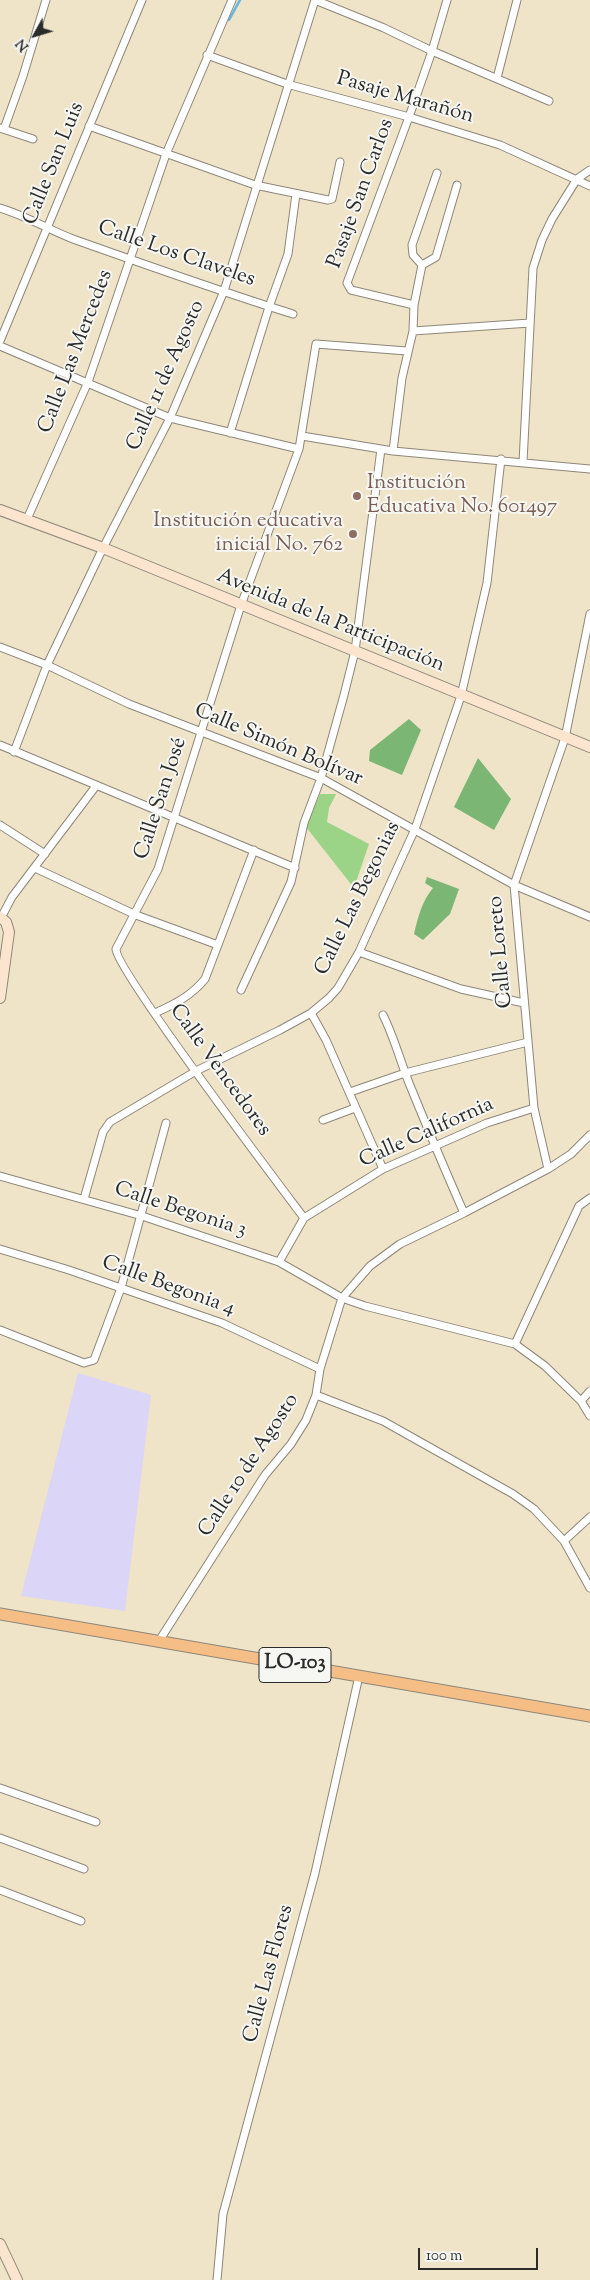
<!DOCTYPE html>
<meta charset="utf-8">
<style>
body{margin:0}
#map{position:relative;width:590px;height:2280px;overflow:hidden;background:#efe3c8;font-family:"Sorts Mill Goudy",serif}
canvas{display:block}
.north{position:absolute;left:10px;top:10px;width:50px;height:50px;-webkit-text-stroke:4px #f6f6f2;paint-order:stroke;rotate:231deg;font-size:14px;font-weight:700;line-height:20px;text-align:center;color:#2b2b2b}
.north::after{content:'';display:block;margin:auto;width:18px;height:22px;background:#2b2b2b;clip-path:polygon(50% 0,100% 100%,50% 72%,0 100%)}
.scale{position:absolute;left:418px;top:2248px;width:120px;height:22px;box-sizing:border-box;border:2px solid #2b2b2b;border-top:0;padding-left:6px;font-size:15px;line-height:18px;white-space:nowrap;color:#2b2b2b;-webkit-text-stroke:4px #f6f6f2;paint-order:stroke}
</style>
<div id="map">
<canvas width="590" height="2280"></canvas>
<div class="north">N</div>
<div class="scale">100 m</div>
</div>
<script>
const ctx = document.querySelector('canvas').getContext('2d');
ctx.lineJoin = 'round';
function paint(path, color) { ctx.fillStyle = color; ctx.fill(path, 'evenodd'); }
function trace(path, color, width, dash) { ctx.strokeStyle = color; ctx.lineWidth = width; ctx.lineCap = dash ? 'butt' : 'round'; ctx.setLineDash(dash || []); ctx.stroke(path); }
function write(font, color, halo, rows, align = 'center') {
  ctx.font = font + ' "Sorts Mill Goudy",serif'; ctx.lineWidth = 4; ctx.setLineDash([]); ctx.textBaseline = 'middle'; ctx.strokeStyle = halo; ctx.fillStyle = color; for (const [text, x, y, turn = 0] of rows) {
    ctx.save(); ctx.translate(x, y); ctx.rotate((+turn || 0) * Math.PI / 180); ctx.textAlign = isNaN(turn) ? turn : align; if (halo) ctx.strokeText(text, 0, 0); ctx.fillText(text, 0, 0); ctx.restore();
  }
}
const built = new Path2D(`
 M78,1373L151,1395L125,1611L21,1596Z`);
const green = new Path2D(`
 M320,794H336L329,808L327,822L369,844L354,888L306,827Z`);
const forest = new Path2D(`
 M409,719L421,730L402,775L369,761L370,750Z
 M478,758L511,799L494,830L454,807Z
 M427,877L459,889L450,914L423,940L414,934C418,917 422,901 433,888L425,883Z`);
const stream = new Path2D(`
 M229,20L240,0`);
const street = new Path2D(`
 M315,0L384,28L432,51L549,101
 M207,55L287,84L409,117L500,145L590,186
 M497,78L517,0
 M89,126L255,185L328,200L332,199L340,162
 M0,128L33,139
 M4,129L23,76L46,0
 M0,208C25,215 49,230 73,239C146,265 219,291 293,314
 M422,265L413,255L412,245L437,173
 M414,305L351,290L347,283L409,117L432,51L447,0
 M413,331L530,323
 M0,341L142,0
 M0,346L170,418L299,449
 M230,433L269,307L288,254L296,194
 M302,436L393,451L590,469
 M393,451L402,378L413,331L414,305L422,265L436,257L457,185
 M523,462L533,268L542,240L552,219L577,179L590,170
 M27,519L88,382L166,154L232,0
 M0,647L47,665L129,704L321,778L514,885L590,917
 M0,745L295,868
 M14,752L47,665L103,548L170,418L224,291L315,0
 M0,825L45,854
 M35,868L136,915L218,945
 M1,918L12,897L96,786
 M359,952L461,989L524,1003
 M241,990L291,882L304,823L321,778L344,695L355,651L381,449
 M155,1013C175,1004 191,996 205,979L254,850
 M311,1013L326,1040L383,1169
 M383,1015C394,1037 400,1060 409,1083C427,1127 445,1170 464,1213
 M350,1092L405,1073L528,1042
 M323,1120L355,1108
 M548,1169L534,1108L514,885L565,738L590,614
 M0,1176L142,1216L279,1262L342,1298L365,1306L515,1344L545,1366L581,1401L590,1416
 M84,1199L103,1132L110,1122L196,1071L280,1030L311,1013L329,998L338,988L359,952L415,829L461,696L487,583L501,459
 M304,1218C280,1186 115,968 116,949L158,869L241,605L299,449L316,344L407,351
 M0,1249L69,1270L222,1323L320,1369
 M279,1262L304,1218L383,1169L487,1123L534,1108
 M0,1330L84,1363L94,1360L121,1288L166,1123
 M515,1344L579,1206L590,1198
 M316,1395L383,1421L513,1494L534,1509L564,1541L590,1588
 M581,1401L590,1391
 M564,1541L590,1517
 M159,1641L265,1475L291,1444L306,1420L316,1395L320,1369L342,1298L370,1266L400,1244L464,1213L548,1169L571,1154L590,1135
 M0,1788L96,1822
 M0,1838L84,1869
 M0,1890L81,1921
 M217,2280L223,2214L315,1873L359,1676`);
const secondary = new Path2D(`
 M0,510L103,548L590,747
 M0,917L6,922L9,932L0,998
 M0,2244L17,2280`);
const primary = new Path2D(`
 M0,1614L590,1716`);
const markers = [
 [357,496,5,"#8d6e63"],
 [353,534,5,"#8d6e63"]
];
const shields = [
 [295,1665,72]
];
const shieldNames = [
 ["LO-103",295,1665]
];
const streetNames = [
 ["Pasaje Marañón",405,99,16],
 ["Calle San Luis",55,164,-68],
 ["Pasaje San Carlos",362,194,-70],
 ["Calle Los Claveles",176,255,19],
 ["Calle Las Mercedes",77,352,-69],
 ["Calle 11 de Agosto",167,376,-66],
 ["Avenida de la Participación",330,622,22],
 ["Calle Simón Bolívar",278,746,23],
 ["Calle San José",162,799,-72],
 ["Calle Las Begonias",359,899,-64],
 ["Calle Loreto",502,952,-95],
 ["Calle Vencedores",219,1071,54],
 ["Calle California",427,1134,-24],
 ["Calle Begonia 3",180,1211,18],
 ["Calle Begonia 4",168,1287,20],
 ["Calle 10 de Agosto",250,1466,-57],
 ["Calle Las Flores",270,1974,-75]
];
const educationNames = [
 ["Institución",367,484],
 ["Educativa No. 601497",367,508],
 ["Institución educativa",343,522,"right"],
 ["inicial No. 762",343,546,"right"]
];
paint(built, '#dbd6f7');
paint(green, '#9bd487');
paint(forest, '#7cb674');
trace(stream, '#62b9df', 2.5);
trace(street, '#8d877a', 9);
trace(secondary, '#8d877a', 12);
trace(primary, '#8d877a', 13);
trace(street, '#fff', 7);
trace(secondary, '#fbe5cf', 10);
trace(primary, '#f6be87', 11);
for (const [x, y, r, color] of markers) { const dot = new Path2D(); dot.arc(x, y, r, 0, 2 * Math.PI); ctx.fillStyle = color; ctx.fill(dot); trace(dot, '#f6f6f2', 2); }
for (const [x, y, w] of shields) { const box = new Path2D(); box.roundRect(x - w / 2, y - 17.5, w, 35, 4); ctx.fillStyle = '#f6f6f2'; ctx.fill(box); trace(box, '#2b2b2b', 1); }
write('bold 20px', '#2b2b2b', null, shieldNames);
write('21px', '#2b2b2b', '#f6f6f2', streetNames);
write('21px', '#785e54', '#f6f6f2', educationNames, 'left');
</script>
